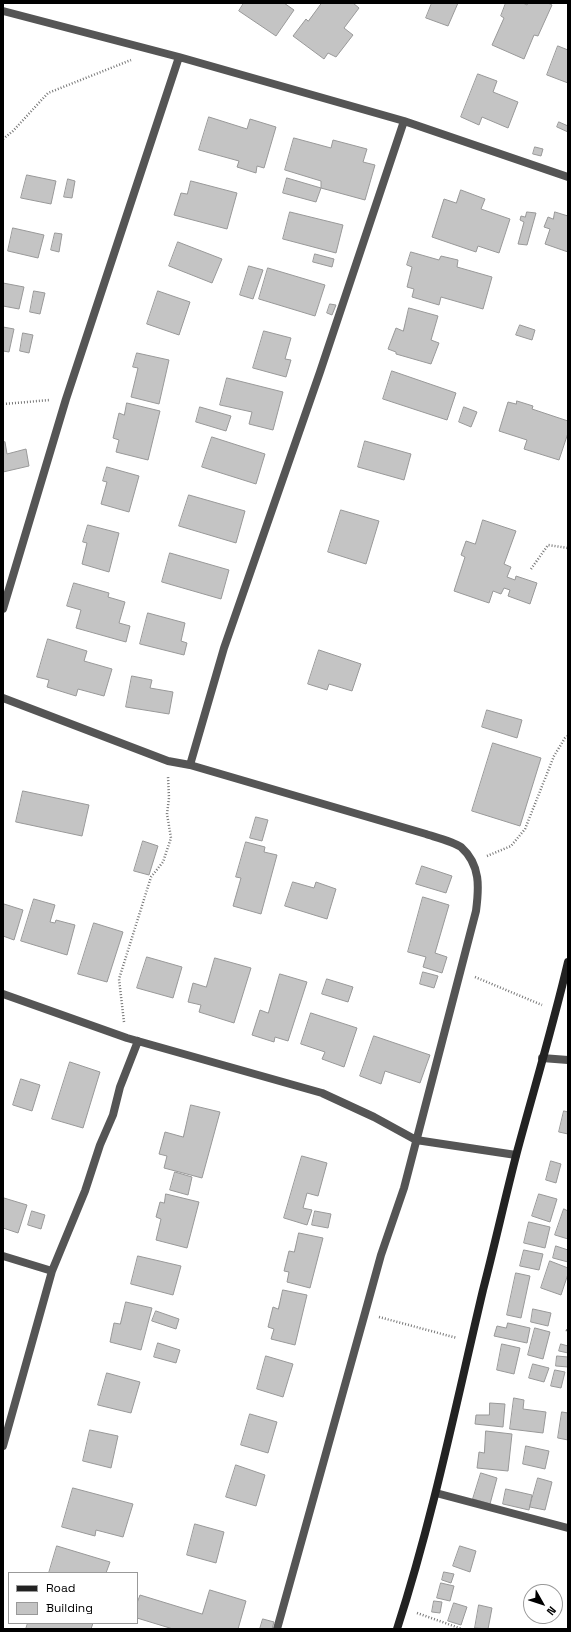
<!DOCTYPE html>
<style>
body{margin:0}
#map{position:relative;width:571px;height:1632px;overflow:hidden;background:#fff;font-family:"Space Grotesk",sans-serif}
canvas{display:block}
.frame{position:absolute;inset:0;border:4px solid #000;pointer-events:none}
.legend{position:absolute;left:8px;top:1572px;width:130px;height:52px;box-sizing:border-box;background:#fff;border:1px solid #999;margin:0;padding:5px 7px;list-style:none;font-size:12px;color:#000}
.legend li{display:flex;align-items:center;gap:8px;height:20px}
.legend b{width:20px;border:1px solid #999}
.north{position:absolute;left:523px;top:1584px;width:40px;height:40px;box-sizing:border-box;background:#fff;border:1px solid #999;border-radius:50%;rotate:129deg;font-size:11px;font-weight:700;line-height:16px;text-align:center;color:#000}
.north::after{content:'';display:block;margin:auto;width:14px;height:18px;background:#000;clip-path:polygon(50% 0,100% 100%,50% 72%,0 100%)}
</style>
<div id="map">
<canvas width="571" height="1632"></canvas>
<div class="frame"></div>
<ul class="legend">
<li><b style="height:5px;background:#222"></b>Road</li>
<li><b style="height:11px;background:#c4c4c4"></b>Building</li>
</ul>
<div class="north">N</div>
</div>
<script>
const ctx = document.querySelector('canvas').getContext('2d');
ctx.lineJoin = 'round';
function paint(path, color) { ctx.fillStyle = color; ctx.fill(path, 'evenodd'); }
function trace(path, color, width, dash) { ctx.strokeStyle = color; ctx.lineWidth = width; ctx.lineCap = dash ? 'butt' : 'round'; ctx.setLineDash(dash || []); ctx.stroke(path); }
const building = new Path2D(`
 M244,3H284L294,10L276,36L239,11Z
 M322,3H353L359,8L344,28L353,35L336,57L328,53L324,59L293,36L306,19L308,21Z
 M432,3H458L448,26L426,18Z
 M506,3H523L527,5L528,3H548L552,5L538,36L534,35L524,59L492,45L504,18L501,16Z
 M558,46L568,50V83L547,75Z
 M478,74L497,81L493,92L518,102L508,128L482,117L479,125L461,117Z
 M209,117L247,129L250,119L276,127L264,168L257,166L256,173L237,167L239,161L199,150Z
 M559,122L568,126V132L557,127Z
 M294,138L331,148L333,140L367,149L363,162L375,165L365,200L321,188V181L285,170Z
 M535,147L543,149L541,156L533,154Z
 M27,175L56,181L51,204L21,198Z
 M287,178L321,188L316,202L283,193Z
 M68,179L75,181L72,198L64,197Z
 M191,181L237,193L227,229L174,215L181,193L187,194Z
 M461,190L485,199L481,209L510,219L499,253L478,246L476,252L432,237L444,199L456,203Z
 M290,212L343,225L336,253L283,239Z
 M527,212L536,213L527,245L518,244L524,222L520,220L521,216L525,217Z
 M555,212L568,216V252L545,244L550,229L544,227L548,217L553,219Z
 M13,228L44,235L38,258L8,251Z
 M55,233L62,234L59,252L51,250Z
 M178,242L222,259L212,283L169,266Z
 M411,252L439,260L441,256L458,260L457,267L492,277L483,309L441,297L439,305L412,297L414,289L407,287L412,267L407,265Z
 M315,254L334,259L332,267L313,262Z
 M249,266L263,270L253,299L240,295Z
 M268,268L325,285L315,316L259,299Z
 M3,283L24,287L19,309L3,306Z
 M34,291L45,293L40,314L30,312Z
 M158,291L190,302L179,335L147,324Z
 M330,304L336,305L332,315L327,313Z
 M409,308L438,316L431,340L439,343L431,364L396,354V352L388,349L396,328L403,331Z
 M520,325L535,330L532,340L516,335Z
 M3,327L14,329L9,352L3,351Z
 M264,331L291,338L285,359L291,360L286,377L253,368Z
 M23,333L33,335L29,353L20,351Z
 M137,353L169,360L159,404L131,397L138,368L133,367Z
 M392,371L456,393L447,420L383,399Z
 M227,378L283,392L273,430L249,424L252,412L220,405Z
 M517,401L533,406L532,409L568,421V433L559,460L524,449L527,440L499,431L508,402L516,404Z
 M127,403L160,411L148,460L116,452L119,440L113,438L119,413L124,415Z
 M200,407L231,416L226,431L196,422Z
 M464,407L477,412L471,427L459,422Z
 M212,437L265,454L256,484L202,467Z
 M365,441L411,454L404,480L358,467Z
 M5,442L7,454L26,449L29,466L3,472V443Z
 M107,467L139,476L129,512L101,504L107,482L103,481Z
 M189,495L245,511L236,543L179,526Z
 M341,510L379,521L366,564L328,552Z
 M483,520L516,531L504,564L511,567L507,577L515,580L516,576L537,583L530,604L508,596L510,590L504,588L501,594L493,591L489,603L454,591L465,557L461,555L466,541L475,544Z
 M88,525L119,533L109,572L82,564L87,543L83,542Z
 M170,553L229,570L221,599L162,582Z
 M74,583L109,593L108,597L125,602L119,623L130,626L126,642L76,628L81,610L67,606Z
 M148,613L185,623L181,641L187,643L184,655L140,644Z
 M48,639L87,651L84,661L112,669L104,696L78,689L76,696L47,687L49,680L37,677Z
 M319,650L361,664L352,691L329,684L327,690L308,684Z
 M132,676L152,680L150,688L173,692L169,714L126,707Z
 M487,710L522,720L517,738L482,727Z
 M493,743L541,758L520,826L472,811Z
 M23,791L89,805L82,836L16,822Z
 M256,817L268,820L262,841L250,838Z
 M143,841L158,846L149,875L134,871Z
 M246,842L265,847L264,852L277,855L261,914L233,906L241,878L236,877Z
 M422,866L452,876L446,893L416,884Z
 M293,882L314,888L316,882L336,889L327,919L285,906Z
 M423,897L449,905L435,953L447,957L442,973L423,967L426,957L408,952Z
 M34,899L55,905L50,922L55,923L56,920L75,925L67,955L21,941Z
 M4,904L23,910L14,940L3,936Z
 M94,923L123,932L107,982L78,974Z
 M147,957L182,967L173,998L137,988Z
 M215,958L251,968L234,1023L199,1012L201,1005L188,1002L193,983L206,987Z
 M423,972L438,976L434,988L420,984Z
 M280,974L307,982L288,1041L275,1037L274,1042L252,1035L260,1010L268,1013Z
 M327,979L353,987L348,1002L322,994Z
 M311,1013L357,1028L344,1067L322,1059L325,1052L301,1044Z
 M374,1036L430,1055L420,1083L385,1071L381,1084L360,1076Z
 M70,1062L100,1072L83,1128L52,1119Z
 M21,1079L40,1085L32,1111L13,1105Z
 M191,1105L220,1112L202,1178L164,1168L167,1156L159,1154L165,1132L183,1137Z
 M564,1111L568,1112V1134L559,1132Z
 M302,1156L327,1163L318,1196L307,1193L303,1208L312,1210L307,1225L284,1218Z
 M551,1161L561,1164L556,1183L546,1180Z
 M175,1172L192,1177L188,1195L170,1190Z
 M166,1194L199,1202L187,1248L156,1240L161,1219L156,1217L160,1202L164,1203Z
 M539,1194L557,1199L550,1222L532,1216Z
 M4,1198L27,1205L18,1233L3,1228Z
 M564,1209L568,1211V1239L555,1235Z
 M32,1211L45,1215L41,1229L28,1225Z
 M315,1211L331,1214L328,1228L312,1225Z
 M529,1222L550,1227L545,1248L524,1243Z
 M299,1233L323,1238L310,1288L287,1282L289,1272L284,1271L289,1251L294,1252Z
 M556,1246L568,1250V1262L553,1258Z
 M524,1250L543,1254L539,1270L520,1266Z
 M138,1256L181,1266L173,1295L131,1284Z
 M550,1261L568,1268V1274L561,1295L541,1288Z
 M516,1273L530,1276L521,1318L507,1315Z
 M283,1290L307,1295L295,1345L271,1339L274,1329L268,1327L273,1307L278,1309Z
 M126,1302L152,1308L141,1350L110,1342L114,1323L120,1324Z
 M533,1309L551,1313L548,1326L531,1322Z
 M156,1311L179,1319L176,1329L152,1321Z
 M508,1323L530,1328L527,1343L494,1336L497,1326L506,1328Z
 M535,1328L550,1332L543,1359L528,1355Z
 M158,1343L180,1350L176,1363L154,1357Z
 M502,1344L520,1348L514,1374L497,1370Z
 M561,1344L568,1346V1353L559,1351Z
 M266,1356L293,1364L283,1397L257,1389Z
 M557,1356L568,1357V1367L556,1366Z
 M533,1364L549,1368L544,1382L529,1378Z
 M555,1370L565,1372L561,1388L551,1386Z
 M107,1373L140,1382L131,1413L98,1405Z
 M514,1398L524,1400L523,1409L546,1412L543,1433L510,1429Z
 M490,1403L505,1404L503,1427L475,1424L476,1415H489Z
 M562,1412L568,1413V1440L558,1438Z
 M250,1414L277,1422L268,1453L241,1445Z
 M90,1430L118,1436L111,1468L83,1461Z
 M486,1431L512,1434L508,1471L477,1468L479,1452L484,1453Z
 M526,1446L549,1451L545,1469L523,1464Z
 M236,1465L265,1475L256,1506L226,1497Z
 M481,1473L497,1478L490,1504L473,1499Z
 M538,1478L552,1482L545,1510L530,1507Z
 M73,1488L133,1504L123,1537L96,1530L95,1536L62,1527Z
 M506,1489L532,1495L529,1510L503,1504Z
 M195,1524L224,1532L216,1563L187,1555Z
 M57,1546L110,1562L106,1573H49Z
 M460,1546L476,1551L470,1572L453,1566Z
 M444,1572L454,1574L451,1583L442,1580Z
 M441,1583L454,1586L450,1601L437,1598Z
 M210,1590L246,1601L238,1629H173L137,1618V1603L140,1595L202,1614Z
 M434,1601L442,1602L440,1613L432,1612Z
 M454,1603L467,1607L461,1625L448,1621Z
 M479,1605L492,1608L488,1629L475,1628Z
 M263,1619L274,1622L272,1629H260Z
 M28,1623H93L91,1629H26Z`);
const path = new Path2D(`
 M3,139L13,131L48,93L131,60
 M3,404L50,400
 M531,569L548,545L568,548
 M487,856L511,846L525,829L554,756L565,738L568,736
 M475,977L542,1005
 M124,1022L119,979L151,877L163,862L171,838L167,814L169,798L168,776
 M379,1317L457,1338
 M566,1330L568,1331
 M417,1613L462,1629`);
const street = new Path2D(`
 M3,11L179,57
 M3,609L66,399L179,57L404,121L568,177
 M3,698L168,761L190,765L426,834C435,837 454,842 461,847C481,865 479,888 476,911L404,1188L381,1255L365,1313L277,1629
 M190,765L224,648L320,372L404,121
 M3,994L127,1038L322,1093L374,1117L416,1140L516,1155
 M542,1058L568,1060
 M3,1256L52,1271
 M3,1446L52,1271L85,1191L100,1145L113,1115L120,1087L138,1041
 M436,1493L568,1528`);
const secondary = new Path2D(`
 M397,1629C433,1518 456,1404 483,1290C495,1244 505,1198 517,1152C534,1089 553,1026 568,962`);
paint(building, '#c4c4c4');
trace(building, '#999', 1);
trace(path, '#777', 2.5, [1, 2]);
trace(street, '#555', 8);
trace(secondary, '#222', 8);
</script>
